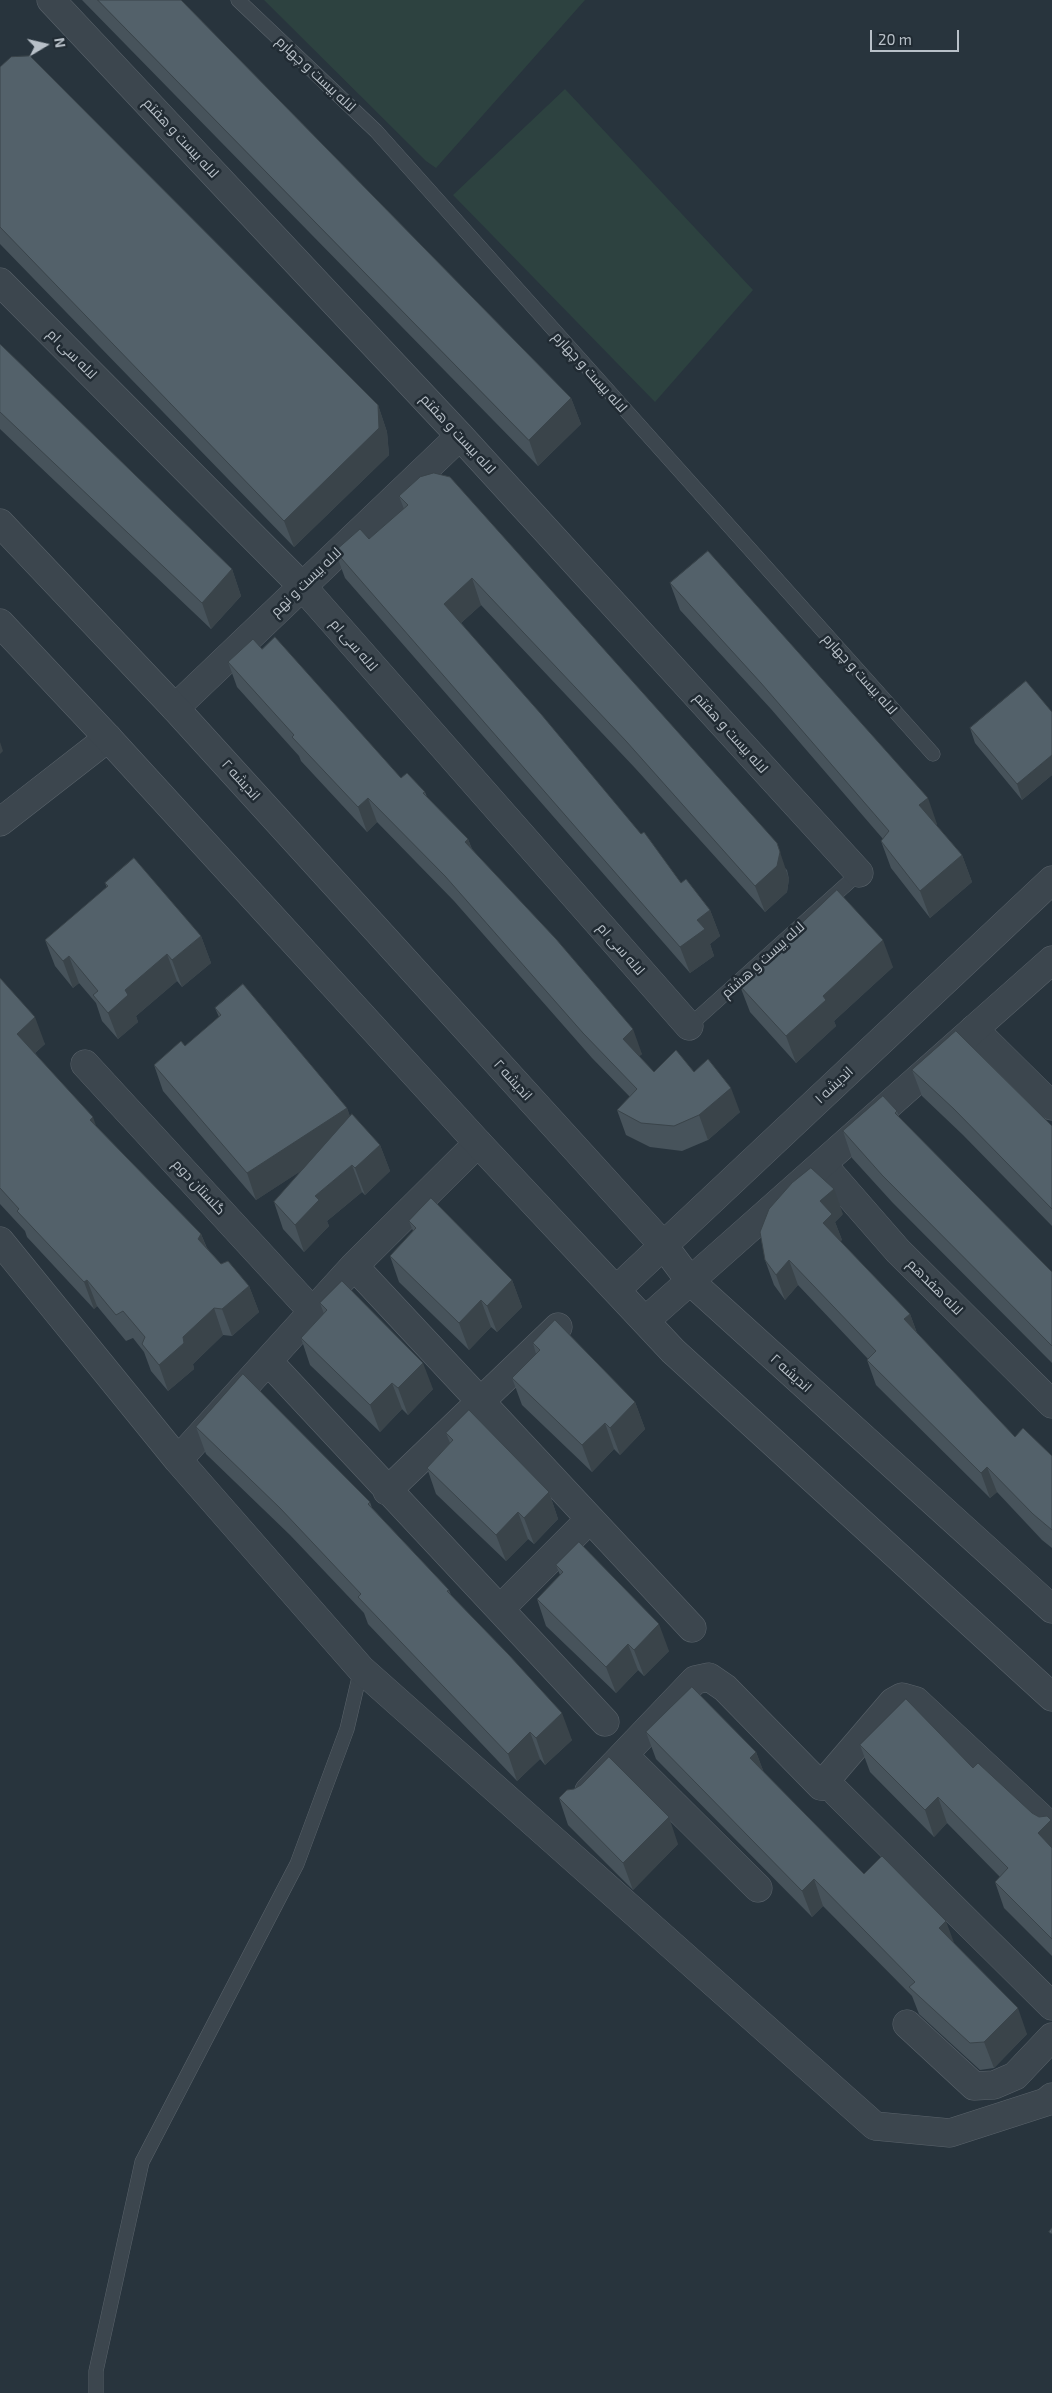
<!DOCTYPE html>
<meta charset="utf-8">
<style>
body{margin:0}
#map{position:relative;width:1052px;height:2393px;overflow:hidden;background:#28343d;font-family:"Exo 2",sans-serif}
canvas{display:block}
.north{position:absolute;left:20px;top:20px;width:50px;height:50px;-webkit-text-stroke:4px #212b33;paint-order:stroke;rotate:81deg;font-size:14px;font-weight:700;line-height:20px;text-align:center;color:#b8c0c8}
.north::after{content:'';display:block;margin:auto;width:18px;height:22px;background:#b8c0c8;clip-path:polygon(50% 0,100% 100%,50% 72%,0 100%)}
.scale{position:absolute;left:870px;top:30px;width:89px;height:22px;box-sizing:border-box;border:2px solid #b8c0c8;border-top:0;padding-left:6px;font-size:15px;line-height:18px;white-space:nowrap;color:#b8c0c8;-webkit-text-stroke:4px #212b33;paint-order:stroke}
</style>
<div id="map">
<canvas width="1052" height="2393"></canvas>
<div class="north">N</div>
<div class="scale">20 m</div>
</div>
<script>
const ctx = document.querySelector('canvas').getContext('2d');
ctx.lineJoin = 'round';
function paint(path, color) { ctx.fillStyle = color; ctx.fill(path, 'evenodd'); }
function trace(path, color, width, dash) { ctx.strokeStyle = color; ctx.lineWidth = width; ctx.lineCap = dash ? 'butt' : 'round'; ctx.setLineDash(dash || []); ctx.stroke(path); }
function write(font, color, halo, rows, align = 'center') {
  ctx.font = font + ' "Exo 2",Cairo,sans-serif'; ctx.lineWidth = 5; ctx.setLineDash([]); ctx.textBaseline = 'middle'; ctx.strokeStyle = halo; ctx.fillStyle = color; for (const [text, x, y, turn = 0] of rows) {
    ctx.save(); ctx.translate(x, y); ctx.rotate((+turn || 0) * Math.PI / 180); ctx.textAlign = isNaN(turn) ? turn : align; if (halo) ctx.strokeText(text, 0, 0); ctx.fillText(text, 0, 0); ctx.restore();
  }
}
const green = new Path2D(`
 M264,0H585L436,168L426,161Z
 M565,89L753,290L655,402L453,195Z`);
const service = new Path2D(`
 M238,0L376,131L933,754
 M689,1026L859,873
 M96,2393V2371L142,2162L297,1864L347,1729L361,1669`);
const minor = new Path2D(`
 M51,0L460,436L859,873
 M0,282L302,586L689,1026
 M175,708L460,436
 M0,822L108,738
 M974,1029L1052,1106
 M85,1064L312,1311
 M823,1165L898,1251L1052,1404
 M0,1241L178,1460L361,1669L875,2126L950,2133L1046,2102L1052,2097
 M354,1266L692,1628
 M268,1361L605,1722
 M178,1460L354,1266L478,1143
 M387,1491L558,1327
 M500,1609L589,1520
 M624,1755L758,1888
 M821,1786L893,1702L902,1697L916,1701L1052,1828
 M589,1791L695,1680L709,1677L725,1688L821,1786L831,1787L1052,2006
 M907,2024L974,2086L994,2085L1015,2076L1052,2037`);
const tertiary = new Path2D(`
 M0,523L175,708L664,1246L690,1281L1052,1609
 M0,623L108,738L478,1143L673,1351L1052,1697
 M616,1290L1052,880
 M645,1321L1052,960`);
const wall = new Path2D(`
 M82,0H181L571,398L581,424L538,466Z
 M0,67L378,405L387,432L389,455L294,547L0,244Z
 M0,344L232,569L241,596L211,629L0,429Z
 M399,496L787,870L789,879L787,892L765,912L635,768L481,605L461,623L681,883L710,910L720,936L710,944L714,956L690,973L345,578L335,551L369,539L404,509Z
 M670,583L937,824L936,825L962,855L972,882L930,918L891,868L881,841L883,839L771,709L680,610Z
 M262,649L401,778L425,792L427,797L468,839L472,849L642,1054L639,1056L654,1072H694L740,1112L708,1140L682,1151L650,1147L626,1135L617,1110L630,1097L592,1058L454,901L377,822L367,832L301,761L299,756L237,687L228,662Z
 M1052,712V775L1022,800L975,743L970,728Z
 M105,883L201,936L211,963L182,987L177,981L136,1016L138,1022L118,1039L102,1021L96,1003L79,983L73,988L55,966L45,940L107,888Z
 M798,927L893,967L834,1021L836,1026L796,1063L750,1012L740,986L799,932Z
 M0,978L45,1044L35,1053L96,1126L201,1234L207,1248L221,1264L249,1286L259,1312L232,1336L223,1335L193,1364L194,1369L168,1391L151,1371L144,1352L133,1338L126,1341L97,1306L94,1309L27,1237L25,1231L0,1204Z
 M215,1008L347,1108L350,1117L380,1145L390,1171L365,1195L362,1192L327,1221L329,1226L304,1252L283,1229L274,1202L302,1170L256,1200L163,1091L154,1065L185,1046L219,1017Z
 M912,1070L1052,1126V1226L963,1135L922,1096Z
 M897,1111L899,1118L1052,1272V1363L892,1202L852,1158L843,1131Z
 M843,1214L835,1222L842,1240L840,1241L910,1314L917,1333L1015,1437L1052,1456V1548L1042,1540L997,1492L990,1498L876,1385L867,1360L868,1359L798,1285L785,1300L774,1285L765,1260Z
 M409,1221L512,1280L522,1307L497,1332L491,1327L469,1350L399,1282L390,1256L413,1231Z
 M320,1303L433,1389L408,1415L402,1409L380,1432L310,1365L301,1338L324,1314Z
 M533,1343L635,1402L645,1429L620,1455L614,1449L592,1472L522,1405L512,1378L536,1354Z
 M196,1427L370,1502L372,1508L449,1590L451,1595L572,1740L545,1765L540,1759L517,1781L368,1624L364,1613L290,1535L206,1454Z
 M446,1433L549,1492L558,1519L534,1544L528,1539L506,1561L436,1494L427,1468L450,1443Z
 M556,1565L669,1651L644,1676L638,1670L616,1693L546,1626L537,1599L560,1575Z
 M646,1732L756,1752L764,1773L864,1874L954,1944L1027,2034L994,2068L980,2070L919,2014L912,1996L823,1906L812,1917L656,1759Z
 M860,1745L973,1768L1032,1813L1052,1823V1956L1004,1908L995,1882L1000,1877L947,1823L934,1837L870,1772Z
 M559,1798L678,1844L633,1890L568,1825Z`);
const shadedWall = new Path2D(`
 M571,398L581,424L538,466L529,440Z
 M378,405L387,432L389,455L294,547L284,521Z
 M232,569L241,596L211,629L202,603Z
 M472,578L481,605L453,630L444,604Z
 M0,742L3,751L0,754Z
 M1052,755V775L1022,800L1017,784Z
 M368,798L377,822L367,832L358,807Z
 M928,798L937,824L929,832L919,805Z
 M468,839L477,864L465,842Z
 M777,843L789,879L787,892L765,912L755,886Z
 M962,855L972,882L930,918L920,891Z
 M710,910L720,936L710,944L714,956L690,973L680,947L697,920Z
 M201,936L211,963L182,987L172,960Z
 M883,940L893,967L834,1021L836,1026L796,1063L786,1036L823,996Z
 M167,954L177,981L136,1016L138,1022L118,1039L108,1013L125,990Z
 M69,956L79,983L73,988L63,961Z
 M35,1017L45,1044L27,1060L17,1034Z
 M633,1029L642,1054L632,1063L623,1039Z
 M731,1088L740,1112L708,1140L699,1115Z
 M347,1108L357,1135L256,1200L247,1173Z
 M93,1117L102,1143L90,1120Z
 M380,1145L390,1171L365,1195L355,1168Z
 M352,1165L362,1192L327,1221L329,1226L304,1252L295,1225L315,1196Z
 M834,1189L843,1214L835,1222L842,1240L832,1248L823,1223L820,1201Z
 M201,1234L211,1260L198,1239Z
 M789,1260L798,1285L785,1300L776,1275Z
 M87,1280L97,1306L94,1309L84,1282Z
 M512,1280L522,1307L497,1332L487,1306Z
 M249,1286L259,1312L232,1336L222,1309Z
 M481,1300L491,1327L469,1350L459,1323Z
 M214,1308L223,1335L193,1364L194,1369L168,1391L159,1365L183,1337Z
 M910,1314L919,1339L904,1319Z
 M423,1363L433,1389L408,1415L398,1388Z
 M392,1383L402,1409L380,1432L370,1405Z
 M635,1402L645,1429L620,1455L610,1428Z
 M605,1423L614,1449L592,1472L582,1445Z
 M987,1467L997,1492L990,1498L981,1473Z
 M549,1492L558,1519L534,1544L524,1518Z
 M518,1512L528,1539L506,1561L496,1535Z
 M659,1624L669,1651L644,1676L634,1650Z
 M628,1644L638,1670L616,1693L606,1667Z
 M562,1713L572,1740L545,1765L536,1738Z
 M530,1732L540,1759L517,1781L508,1754Z
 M756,1752L766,1778L750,1758Z
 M938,1797L947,1823L934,1837L925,1810Z
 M669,1817L678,1844L633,1890L623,1863Z
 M1051,1820L1052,1823V1855L1038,1833Z
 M814,1879L823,1906L812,1917L802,1891Z
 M946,1921L956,1948L939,1928Z
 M1018,2008L1027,2034L994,2068L984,2042Z`);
const building = new Path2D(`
 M98,0H181L571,398L529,440Z
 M30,56L378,405L379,428L284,521L0,227V67L11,57Z
 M0,344L232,569L202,603L0,412Z
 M434,473L450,477L777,843L780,852L777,866L755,886L626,741L472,578L444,604L541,714L641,834L644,832L681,883L686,879L710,910L697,920L705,929L680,947L335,551L360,529L369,539L408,505L399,496L420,477Z
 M708,551L928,798L919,805L962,855L920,891L881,841L889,831L761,683L670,583Z
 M275,637L401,778L407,773L425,792L423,793L468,839L465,842L556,939L633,1029L623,1039L654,1072L676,1050L694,1072L708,1059L731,1088L699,1115L674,1126L641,1123L617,1110L637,1089L583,1033L445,876L368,798L358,807L292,737L294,735L228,662L253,639L262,649Z
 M1026,681L1052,712V755L1017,784L970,728Z
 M134,858L201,936L172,960L167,954L125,990L128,995L108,1013L93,995L98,991L69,956L63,961L45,940L108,886L105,883Z
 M837,890L883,940L823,996L826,1000L786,1036L740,986L801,930L798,927Z
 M0,978L35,1017L17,1034L93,1117L90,1120L201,1234L198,1239L221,1264L228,1261L249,1286L222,1309L214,1308L183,1337L184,1343L159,1365L142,1344L145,1337L123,1311L116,1315L87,1280L84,1282L17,1211L19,1209L0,1188Z
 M243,984L347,1108L247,1173L154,1065L181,1041L185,1046L221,1015L215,1008Z
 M956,1031L1052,1126V1209L954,1109L912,1070Z
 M883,1096L897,1111L895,1113L1052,1272V1346L882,1175L843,1131Z
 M352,1114L380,1145L355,1168L352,1165L315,1196L319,1200L295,1225L274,1202Z
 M811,1168L834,1189L820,1201L832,1214L823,1223L910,1314L904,1319L1015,1437L1023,1428L1052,1456V1530L1033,1514L987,1467L981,1473L867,1360L876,1351L789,1260L776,1275L765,1260L760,1232L769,1209L792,1183Z
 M431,1198L512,1280L487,1306L481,1300L459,1323L390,1256L416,1228L409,1221Z
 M342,1281L423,1363L398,1388L392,1383L370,1405L301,1338L327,1310L320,1303Z
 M555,1320L635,1402L610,1428L605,1423L582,1445L512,1378L540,1350L533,1343Z
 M243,1374L370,1502L368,1504L449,1590L447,1591L509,1655L562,1713L536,1738L530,1732L508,1754L358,1597L361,1594L280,1508L196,1427Z
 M469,1410L549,1492L524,1518L518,1512L496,1535L427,1468L453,1440L446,1433Z
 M579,1542L659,1624L634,1650L628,1644L606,1667L537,1599L563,1572L556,1565Z
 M692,1687L756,1752L750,1758L864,1874L882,1856L946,1921L939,1928L1018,2008L984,2042L970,2043L909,1987L915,1982L814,1879L802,1891L646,1732Z
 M906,1699L973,1768L978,1763L1032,1813L1039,1817L1047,1816L1051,1820L1038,1833L1052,1848V1939L995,1882L1008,1868L938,1797L925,1810L860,1745Z
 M609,1757L669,1817L623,1863L559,1798L567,1790L574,1789L581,1785Z
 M1052,2228V2234L1049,2232Z`);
const streetNames = [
 ["لاله بیست و چهارم",316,74,43],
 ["لاله بیست و هفتم",181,138,47],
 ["لاله سی ام",72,354,45],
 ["لاله بیست و چهارم",590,372,48],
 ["لاله بیست و هفتم",458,434,47],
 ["لاله بیست و نهم",306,582,-44],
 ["لاله سی ام",354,645,49],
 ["لاله بیست و چهارم",860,674,48],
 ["لاله بیست و هفتم",731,733,48],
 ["اندیشه ۲",241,780,48],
 ["لاله سی ام",621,949,49],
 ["لاله بیست و هشتم",763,960,-42],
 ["اندیشه ۲",513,1080,48],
 ["اندیشه ۱",834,1085,-43],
 ["گلستان دوم",199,1187,47],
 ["لاله هفدهم",935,1287,45],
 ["اندیشه ۲",791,1373,42]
];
paint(green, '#2d4240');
trace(service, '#5a636b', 15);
trace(minor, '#5a636b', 29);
trace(tertiary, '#5a636b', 29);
trace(service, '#3c464e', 14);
trace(minor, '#3c464e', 28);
trace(tertiary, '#3c464e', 28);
paint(wall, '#47535b');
paint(shadedWall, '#3a444a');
paint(building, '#53616a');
trace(building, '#3a444a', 1);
write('14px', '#b8c0c8', '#212b33', streetNames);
</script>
